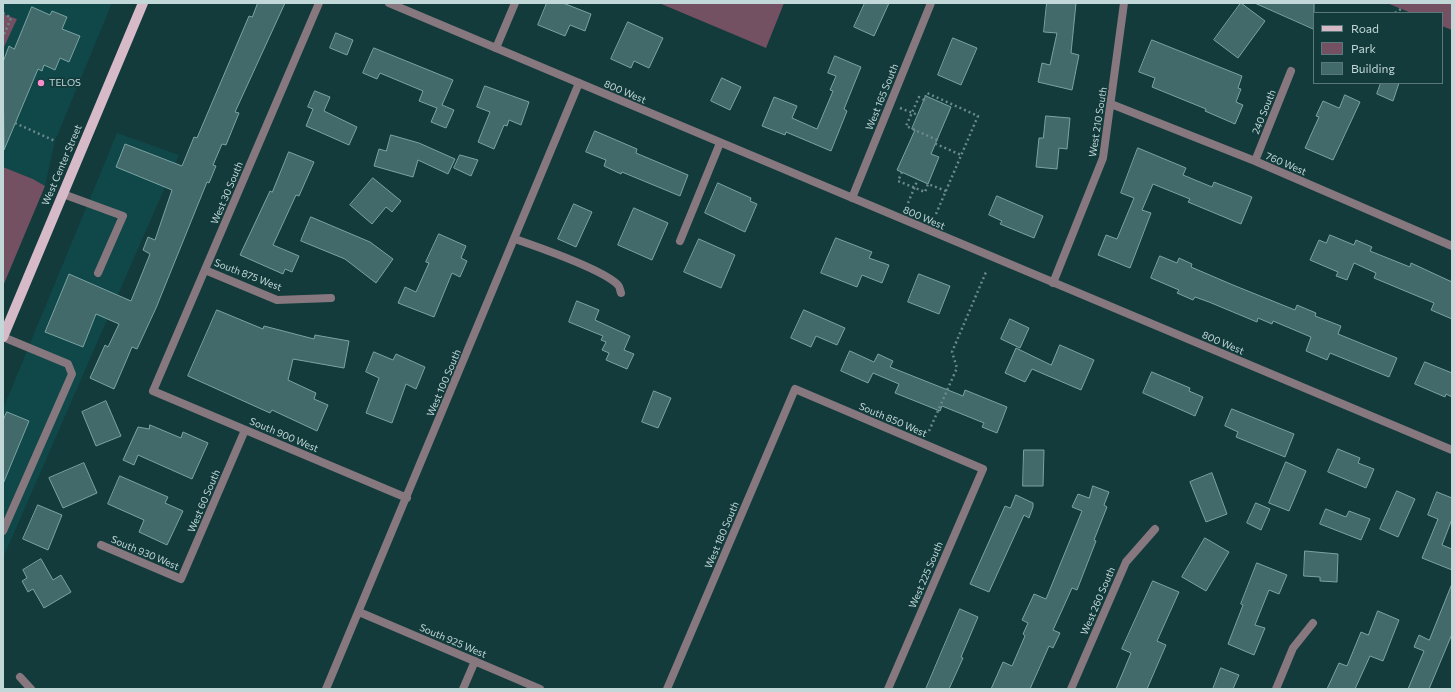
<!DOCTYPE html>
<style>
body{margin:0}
#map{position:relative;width:1455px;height:692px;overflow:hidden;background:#133b3c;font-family:Commissioner,sans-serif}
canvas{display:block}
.frame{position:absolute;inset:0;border:4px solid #c2d7d7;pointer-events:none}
.legend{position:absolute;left:1313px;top:12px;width:130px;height:72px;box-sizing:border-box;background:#133b3c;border:1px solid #59797a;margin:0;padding:5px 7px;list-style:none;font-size:12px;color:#c2d7d7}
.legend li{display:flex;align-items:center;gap:8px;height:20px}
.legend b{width:20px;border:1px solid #59797a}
</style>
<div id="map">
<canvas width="1455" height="692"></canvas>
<div class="frame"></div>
<ul class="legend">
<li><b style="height:5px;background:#d7bac8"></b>Road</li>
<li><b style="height:11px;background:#735062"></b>Park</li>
<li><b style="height:11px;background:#436a6b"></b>Building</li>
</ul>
</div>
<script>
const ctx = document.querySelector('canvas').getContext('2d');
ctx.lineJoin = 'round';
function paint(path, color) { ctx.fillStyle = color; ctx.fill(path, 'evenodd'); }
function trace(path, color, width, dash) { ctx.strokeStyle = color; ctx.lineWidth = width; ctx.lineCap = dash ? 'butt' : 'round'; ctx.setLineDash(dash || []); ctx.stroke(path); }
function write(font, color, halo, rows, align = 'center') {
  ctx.font = font + ' Commissioner,sans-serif'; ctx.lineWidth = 3.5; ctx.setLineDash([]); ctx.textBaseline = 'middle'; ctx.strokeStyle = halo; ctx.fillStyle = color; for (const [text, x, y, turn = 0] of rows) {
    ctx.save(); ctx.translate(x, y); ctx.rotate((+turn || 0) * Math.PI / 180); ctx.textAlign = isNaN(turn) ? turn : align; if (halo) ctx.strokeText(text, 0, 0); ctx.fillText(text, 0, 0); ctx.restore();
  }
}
const built = new Path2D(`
 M3,3H112L55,141L45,186L33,179L3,167Z
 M117,133L179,155L3,558V409Z`);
const green = new Path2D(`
 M659,3H784L766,48Z
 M1387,3H1452V30L1442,26V13H1411Z
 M3,14L17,19L3,49Z
 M3,167L33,179L45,186L3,286Z`);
const building = new Path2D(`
 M258,3H285L235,112L239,113L226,145L222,144L213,165L216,166L209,183L207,182L156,308L137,349L132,347L114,389L90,378L105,345L108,347L119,324L96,314L83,347L45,332L69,274L131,301L150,254L143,250L148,237L155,240L172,190L116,167L125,144L182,166L194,137L197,138L249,16L252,17Z
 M547,3H563L591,14L585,31L570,25L565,36L538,25Z
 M865,3H889L874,36L854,27Z
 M1047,3H1076L1071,53L1079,55L1072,90L1038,82L1042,63L1050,65L1057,33L1044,32Z
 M1241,3L1265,21L1238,58L1214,40Z
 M1255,3H1314V29Z
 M32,7L50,15L52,11L67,17L62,29L80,36L69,62L60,58L55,70L44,65L42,71L38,69L4,150L3,62L9,46L14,49Z
 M628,22L663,38L649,68L634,61L631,68L611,59Z
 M336,33L353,40L347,55L330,48Z
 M953,38L977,48L961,85L938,75Z
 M1152,40L1242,76L1238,88L1241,89L1236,102L1243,105L1235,124L1205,111L1206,109L1152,87L1155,78L1139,72Z
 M374,48L453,80L442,105L454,110L446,128L431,122L437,108L419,101L423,91L380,73L377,79L363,73Z
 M835,56L861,67L844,109L847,111L831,151L786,132L785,135L762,126L774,97L797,106L792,118L817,129L833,91L830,90L836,76L828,73Z
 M722,78L741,87L730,110L711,101Z
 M1381,83H1399L1393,101L1377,94Z
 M485,86L529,102L521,125L509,120L507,126L504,125L494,149L478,142L490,112L477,107Z
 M315,91L330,97L324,111L357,127L349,145L306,126L313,109L308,107Z
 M1345,95L1360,102L1333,160L1305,148L1319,117L1316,116L1323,101L1339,108Z
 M926,96L951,107L931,154L939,157L928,184L897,170L915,130L912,129Z
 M1046,116L1070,118L1067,149L1059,148L1057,169L1036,167L1039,138H1043Z
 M595,131L637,149L636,153L688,175L680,196L622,172L621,174L604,166L606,160L586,152Z
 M391,135L419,143L455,159L448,174L418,160L413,177L374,166L379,149L386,151Z
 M1138,148L1186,168L1183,175L1212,187L1214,182L1252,197L1241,224L1188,202L1190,199L1153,184L1142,210L1151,213L1130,268L1098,255L1106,235L1117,239L1134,198L1121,193Z
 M289,152L314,162L299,196L296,195L273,245L299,256L292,272L285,269L283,274L240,255L270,191L272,192Z
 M460,155L478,160L471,176L454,168Z
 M373,178L401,201L392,212L386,207L372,224L350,205Z
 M718,183L751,198L750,201L757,204L745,232L705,213Z
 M997,196L1043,216L1034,238L1000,224L1002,221L989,215Z
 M574,204L592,212L576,247L558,239Z
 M634,208L668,223L652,260L618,245Z
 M311,217L370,242L393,259L376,283L345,259L301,241Z
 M439,234L466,246L461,258L467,261L460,277L452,273L434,317L398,303L405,287L416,292L429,263L426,262Z
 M1330,235L1354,245L1356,240L1372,247L1370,251L1410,267L1411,263L1452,282V319L1431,310L1434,303L1374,278L1376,273L1354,263L1347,280L1336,276L1338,272L1310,260L1319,240L1326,243Z
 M836,238L872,252L869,258L889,265L882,283L862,275L857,287L821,273Z
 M699,239L735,255L721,288L684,272Z
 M1160,256L1177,263L1179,258L1192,264L1191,267L1233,285L1295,310L1297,305L1316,313L1315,316L1341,326L1338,334L1397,358L1389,377L1330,353L1327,360L1306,351L1311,337L1273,321L1272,324L1258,318L1257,322L1209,302L1195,297L1193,300L1177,293L1179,290L1151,278Z
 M919,274L950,286L939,314L908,302Z
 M577,301L599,310L595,320L630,336L624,350L634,354L627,369L606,360L609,353L602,350L606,342L601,340L603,336L569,322Z
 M217,310L263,329L264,326L314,339L315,335L349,341L344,368L293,359L288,380L316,393L314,399L328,405L317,431L272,410L270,413L188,376Z
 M804,310L845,328L837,345L816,336L811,347L791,338Z
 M1010,319L1029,328L1020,348L1001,339Z
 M1060,345L1094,360L1081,390L1032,369L1025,382L1005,373L1016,348L1051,365Z
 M850,351L874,362L878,354L893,361L890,367L963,396L965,390L1007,407L997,433L982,427L984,423L942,406L940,411L895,393L899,384L873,373L868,383L841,371Z
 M374,352L393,360L396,354L425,367L416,389L406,384L392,423L366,413L379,378L366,372Z
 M1425,362L1452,373V397L1446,394L1445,397L1415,384Z
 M1152,372L1190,388L1189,391L1203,397L1195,416L1143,393Z
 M654,391L671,398L658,428L642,422Z
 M106,401L121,436L96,446L82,412Z
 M1232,409L1294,434L1285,457L1236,437L1238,432L1225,426Z
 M7,412L29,421L3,484V421Z
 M150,425L181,438L183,432L208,443L192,479L138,455L134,465L123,460L138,427L149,429Z
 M1338,449L1360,458L1358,463L1374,469L1366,488L1328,472Z
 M1024,450H1044L1043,486H1023Z
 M1286,462L1306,471L1289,511L1269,503Z
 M84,463L97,493L63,508L49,478Z
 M1212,473L1227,514L1206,522L1190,482Z
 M120,476L168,497L165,503L183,511L167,545L139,532L144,520L108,504Z
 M1093,486L1109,492L1104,505L1107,507L1094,540L1096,541L1077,590L1072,588L1053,630L1060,633L1053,648L1049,646L1030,689H991L1003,662L1012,666L1025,636L1023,634L1028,623L1022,620L1034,594L1046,599L1082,511L1072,507L1078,494L1089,498Z
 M1397,491L1415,499L1398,537L1380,529Z
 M1437,492L1452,498V519L1442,545L1452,549V570L1422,558L1438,519L1428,515Z
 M1016,495L1033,503V507L1029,518L1024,515L989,592L970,584L1005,506L1010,508Z
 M1256,503L1270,509L1261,530L1247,523Z
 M38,505L62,515L48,550L23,539Z
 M1326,509L1346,517L1349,511L1370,519L1361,540L1320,524Z
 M1205,538L1229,552L1206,591L1182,577Z
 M1305,551L1338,554L1337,582L1320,581V577L1304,576Z
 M41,559L53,580L61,575L71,592L44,608L33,589L28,592L22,581L27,578L23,570Z
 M1257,563L1287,575L1279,594L1269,590L1255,625L1265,628L1254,655L1228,644L1243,605L1241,604Z
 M1153,581L1179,592L1157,641L1166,645L1147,689H1116L1131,653L1122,649Z
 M1452,584V634L1429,689H1408L1424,651L1414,647L1419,635L1429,640Z
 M960,609L978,617L961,657L963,658L949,689H926Z
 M1378,611L1399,620L1383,661L1370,656L1355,689H1327L1339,663L1347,666L1361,632L1368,635Z
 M1221,668L1239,675L1233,689H1213Z`);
const path = new Path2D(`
 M3,13L11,18L3,37
 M1395,13L1401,9
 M900,108L918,115
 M15,123L55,141
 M902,172L898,181L925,192L928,184L946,191
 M908,203L918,179
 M936,214L978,116L927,93L924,100L919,97L906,126L937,140L936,144L961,155
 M929,431L957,368L952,352L986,272`);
const service = new Path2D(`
 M496,48L515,3
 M63,194L123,216L98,273
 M515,239C538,247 603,269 618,285C620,287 620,290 621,293
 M680,241L720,143
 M3,337L68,364L72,374L3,531
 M463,689L475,661`);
const minor = new Path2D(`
 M319,3L153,391L407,498
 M1111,104L1255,161L1452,246
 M1255,161L1291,71
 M205,270L277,300L331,298
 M1053,283L1103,158L1124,3
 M101,545L181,579L245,430
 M359,612L540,689
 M20,677L31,689
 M326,689L579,83
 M667,689L795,389L983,469L888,689
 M1071,689L1126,562L1155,529
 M1276,689L1293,648L1313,623`);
const tertiary = new Path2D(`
 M389,3L1452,450
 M852,198L931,3`);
const primary = new Path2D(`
 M3,337L143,3`);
const markers = [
 [41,83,4,"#f98fca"]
];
const poiNames = [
 ["TELOS",49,83]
];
const streetNames = [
 ["800 West",625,92,23],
 ["West 165 South",882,97,-68],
 ["240 South",1264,112,-68],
 ["West 210 South",1098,122,-81],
 ["760 West",1286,164,23],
 ["West Center Street",62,165,-67],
 ["West 30 South",227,193,-67],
 ["800 West",924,218,23],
 ["South 875 West",248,275,21],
 ["800 West",1223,343,23],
 ["West 100 South",444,383,-67],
 ["South 850 West",893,420,23],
 ["South 900 West",284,435,23],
 ["West 60 South",204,501,-67],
 ["West 180 South",722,535,-67],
 ["South 930 West",145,553,23],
 ["West 225 South",926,575,-67],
 ["West 260 South",1098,601,-67],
 ["South 925 West",453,641,23]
];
paint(built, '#104748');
paint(green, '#735062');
paint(building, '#436a6b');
trace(building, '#7aa3a3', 1);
trace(path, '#6b898a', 2.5, [2, 3]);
trace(service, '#86787e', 8);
trace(minor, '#86787e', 8);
trace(tertiary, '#86787e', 8);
trace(primary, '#d7bac8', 10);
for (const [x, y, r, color] of markers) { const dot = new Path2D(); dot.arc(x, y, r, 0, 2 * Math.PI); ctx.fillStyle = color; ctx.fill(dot); trace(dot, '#133b3c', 1.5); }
write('10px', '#c2d7d7', '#133b3c', poiNames, 'left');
write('10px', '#c2d7d7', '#133b3c', streetNames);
</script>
